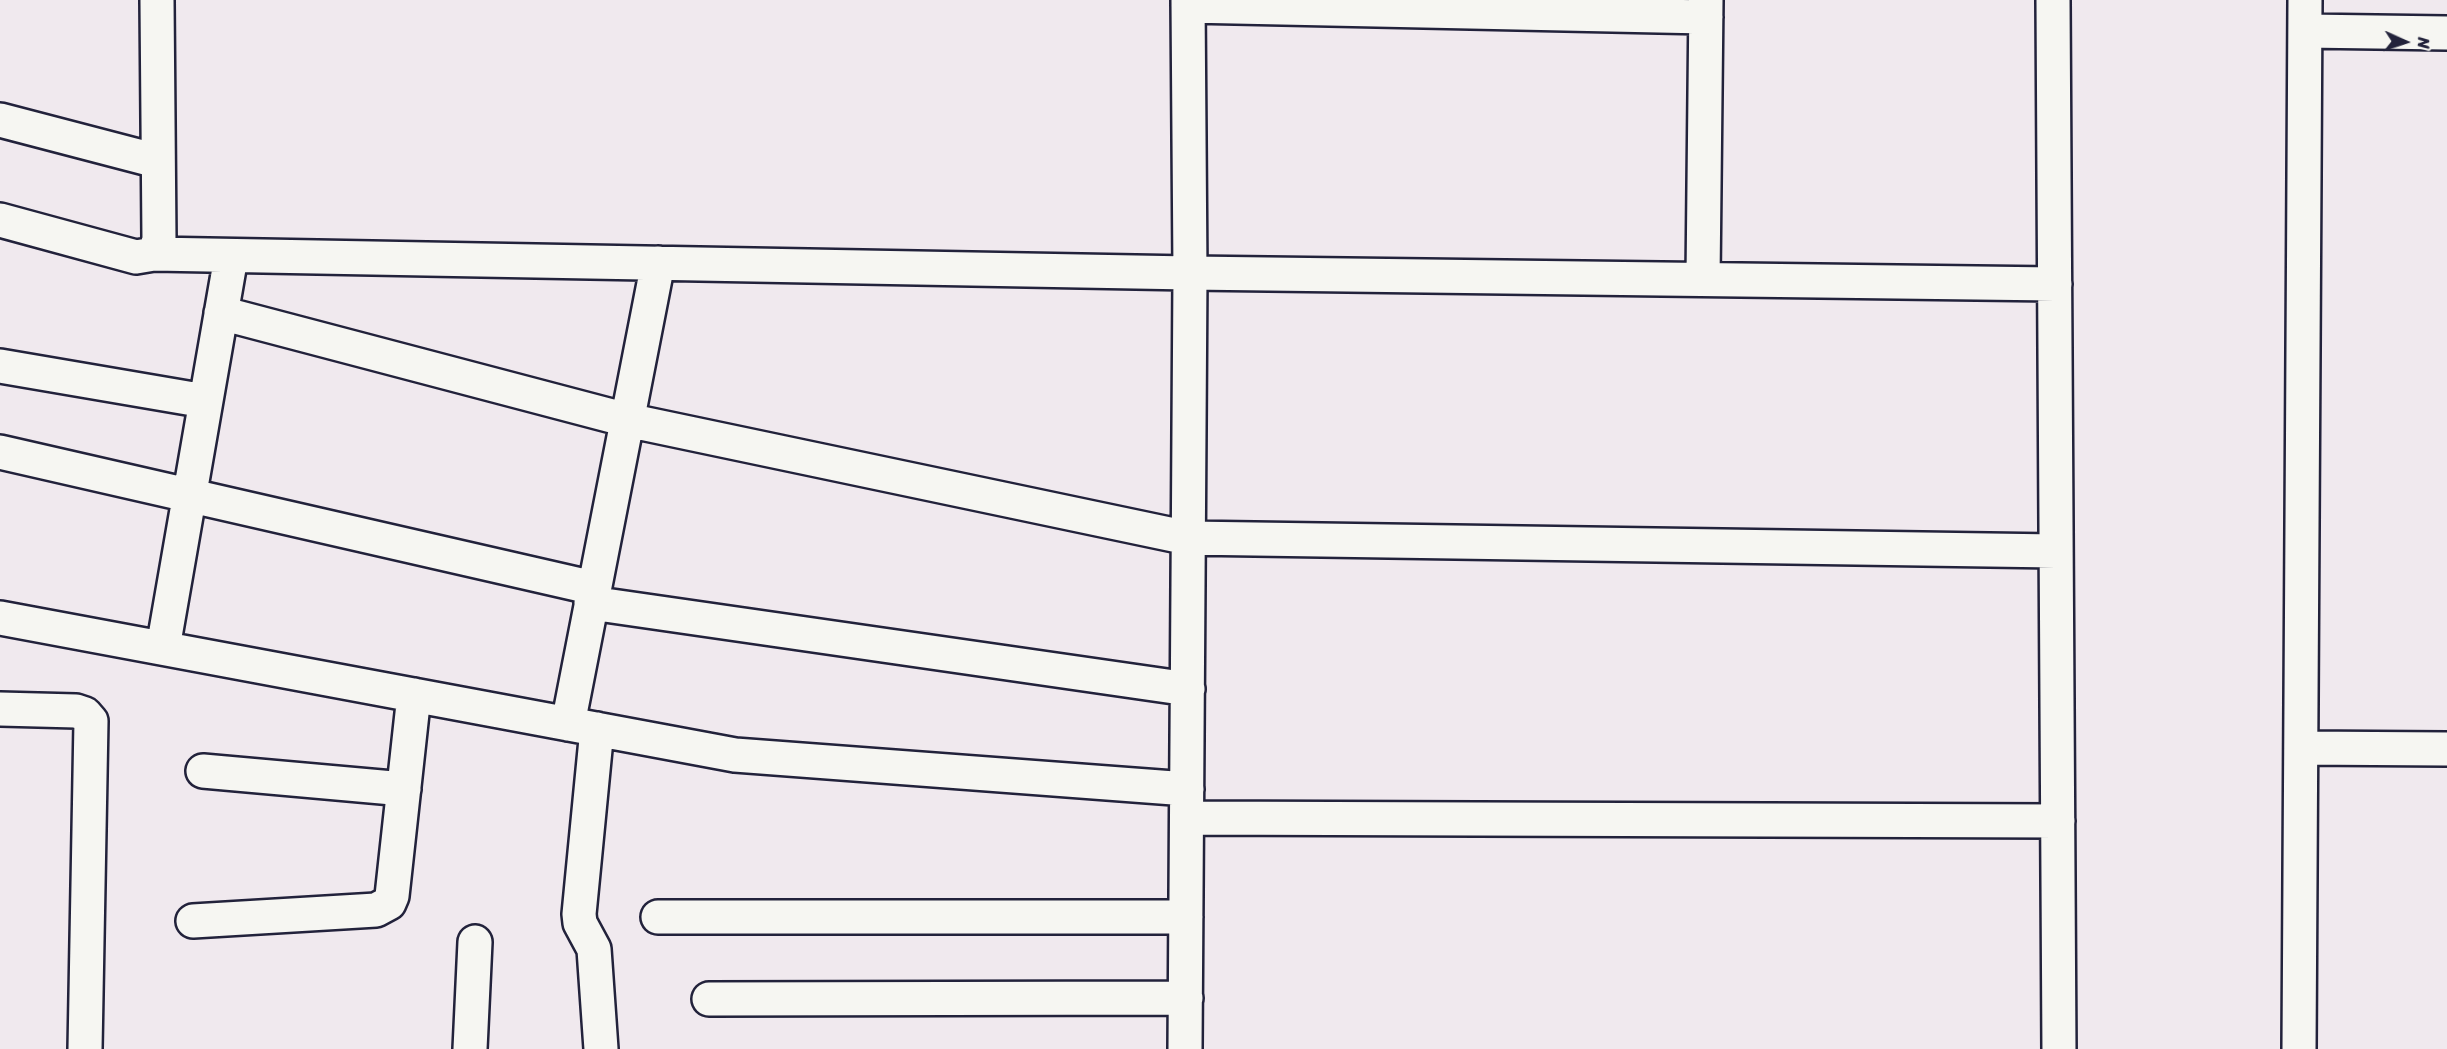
<!DOCTYPE html>
<style>
body{margin:0}
#map{position:relative;width:2447px;height:1049px;overflow:hidden;background:#f0e9ee;font-family:Sriracha,sans-serif}
canvas{display:block}
.north{position:absolute;left:2375px;top:12px;width:60px;height:60px;-webkit-text-stroke:4px #f6f6f2;paint-order:stroke;rotate:93deg;font-size:16px;font-weight:700;line-height:24px;text-align:center;color:#22223b}
.north::after{content:'';display:block;margin:auto;width:21px;height:27px;background:#22223b;clip-path:polygon(50% 0,100% 100%,50% 72%,0 100%)}
</style>
<div id="map">
<canvas width="2447" height="1049"></canvas>
<div class="north">N</div>
</div>
<script>
const ctx = document.querySelector('canvas').getContext('2d');
ctx.lineJoin = 'round';
function trace(path, color, width, dash) { ctx.strokeStyle = color; ctx.lineWidth = width; ctx.lineCap = dash ? 'butt' : 'round'; ctx.setLineDash(dash || []); ctx.stroke(path); }
const minor = new Path2D(`
 M2053,0L2059,1049
 M1188,6L1706,17
 M2305,31L2447,33
 M0,120L157,161
 M0,220L136,257L154,254L1190,273L2055,284
 M154,254L159,240L157,0
 M1703,279L1706,0
 M221,313L627,420L1188,538L2056,551
 M0,366L205,401
 M0,452L594,588
 M591,603L1188,689
 M0,618L735,755L1187,789
 M163,648L231,257
 M0,709L76,711L85,714L91,721L85,1049
 M568,724L658,263
 M597,729L579,914L580,923L594,949L601,1049
 M2301,748L2447,749
 M203,771L404,789
 M1187,818L2058,821
 M658,917H1186
 M193,921L376,910L389,903L392,896L414,695
 M709,999L1186,998
 M470,1049L475,942
 M1185,1049L1190,273L1188,0
 M2299,1049L2305,0`);
trace(minor, '#22223b', 38);
trace(minor, '#f6f6f2', 33);
</script>
